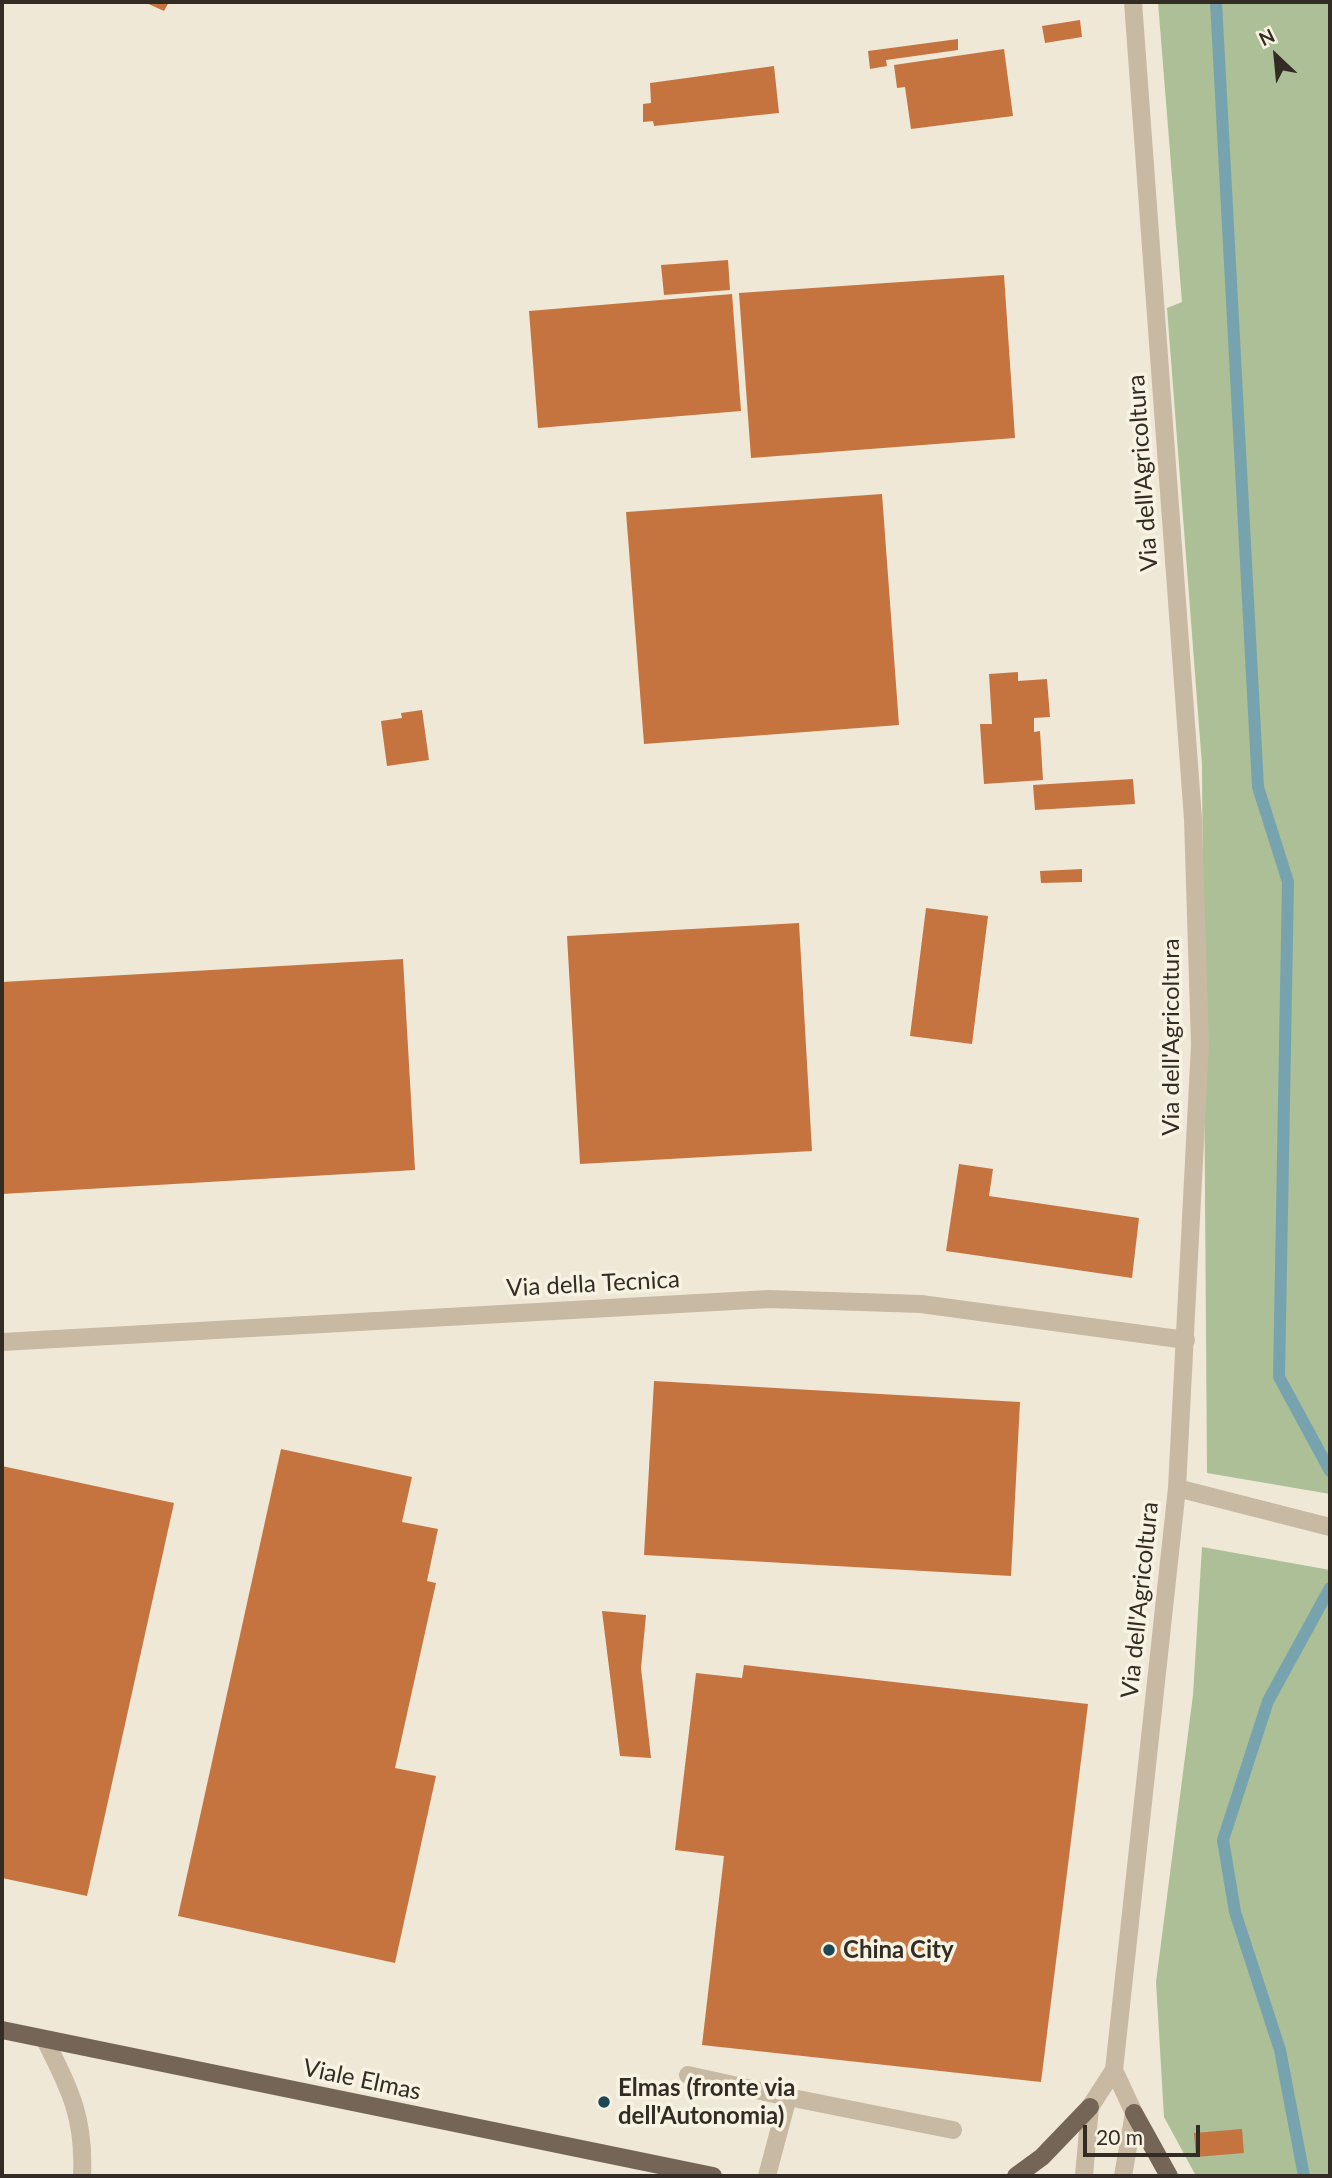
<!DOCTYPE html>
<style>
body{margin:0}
#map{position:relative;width:1332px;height:2178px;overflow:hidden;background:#f0e8d7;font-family:Lato,sans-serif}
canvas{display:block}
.frame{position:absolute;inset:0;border:4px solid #332c25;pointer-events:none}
.north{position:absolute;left:1241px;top:21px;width:70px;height:70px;-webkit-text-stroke:5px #f8f2e3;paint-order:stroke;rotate:334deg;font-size:19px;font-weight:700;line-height:28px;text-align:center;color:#332c25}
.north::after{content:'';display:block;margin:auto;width:24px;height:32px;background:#332c25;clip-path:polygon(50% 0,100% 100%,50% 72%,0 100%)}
.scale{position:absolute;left:1083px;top:2125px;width:117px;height:32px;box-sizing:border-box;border:4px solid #332c25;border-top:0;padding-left:9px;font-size:21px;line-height:24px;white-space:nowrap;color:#332c25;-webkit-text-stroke:5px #f8f2e3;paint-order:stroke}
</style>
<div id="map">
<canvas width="1332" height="2178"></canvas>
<div class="frame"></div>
<div class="north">N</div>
<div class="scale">20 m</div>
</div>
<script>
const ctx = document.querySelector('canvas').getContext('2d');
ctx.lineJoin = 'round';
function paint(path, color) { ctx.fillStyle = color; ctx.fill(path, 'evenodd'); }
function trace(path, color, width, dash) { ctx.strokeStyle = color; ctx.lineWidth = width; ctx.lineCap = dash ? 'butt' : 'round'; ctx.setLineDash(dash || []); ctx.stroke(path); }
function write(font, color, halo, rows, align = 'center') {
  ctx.font = font + ' Lato,sans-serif'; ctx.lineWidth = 7; ctx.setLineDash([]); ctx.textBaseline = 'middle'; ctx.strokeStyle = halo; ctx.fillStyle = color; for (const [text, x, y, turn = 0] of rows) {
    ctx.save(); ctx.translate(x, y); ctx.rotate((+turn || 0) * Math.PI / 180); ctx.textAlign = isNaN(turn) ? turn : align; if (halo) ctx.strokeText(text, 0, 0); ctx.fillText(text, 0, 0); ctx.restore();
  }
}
const green = new Path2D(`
 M1158,2H1330V1494L1207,1473L1202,765L1167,308L1182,302Z
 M1202,1547L1330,1570V2176H1196L1164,2117L1156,1982L1193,1695Z`);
const stream = new Path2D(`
 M1216,2L1258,787L1288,882L1279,1377L1330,1471
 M1304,2176L1280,2050L1235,1912L1223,1840L1268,1701L1330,1588`);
const building = new Path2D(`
 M144,2H169L164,11Z
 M1080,20L1082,37L1045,43L1042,26Z
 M958,39V50L886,60L887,66L870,69L868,51Z
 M1004,49L1013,116L911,129L905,87L897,88L894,65Z
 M774,66L779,113L654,126L653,121L643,122V104L651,103L650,83Z
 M728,260L730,290L664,295L661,265Z
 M1004,275L1015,438L751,458L739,293Z
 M732,294L741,411L538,428L529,311Z
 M882,494L899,725L644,744L626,512Z
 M1018,672V681L1047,679L1050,717L1034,718V732L1040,731L1043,780L984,784L980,724H992L989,674Z
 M422,710L429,760L387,766L381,721L402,718L401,713Z
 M1133,779L1135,804L1035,810L1033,785Z
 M1082,869V882L1041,883L1040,871Z
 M926,908L988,916L972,1044L910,1036Z
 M799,923L812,1151L580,1164L567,936Z
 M403,959L415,1170L2,1194V982Z
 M959,1164L993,1169L989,1196L1139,1218L1132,1278L946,1251Z
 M654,1381L1020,1402L1011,1576L644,1555Z
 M281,1449L412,1477L402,1522L438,1529L427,1581L436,1583L395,1768L436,1776L395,1963L178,1916Z
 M2,1466L174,1503L87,1896L2,1878Z
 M602,1611L646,1615L641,1668L651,1758L620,1756Z
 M744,1665L1088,1704L1041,2082L702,2045L724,1856L675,1850L696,1673L742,1678Z
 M1242,2129L1244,2153L1196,2157L1194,2133Z`);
const minor = new Path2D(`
 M2,1342L769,1299L921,1304L1186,1340
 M1177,1488L1330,1527
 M45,2040C70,2089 85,2119 82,2176
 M1114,2070L1134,2113L1123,2176
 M688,2075L788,2097L767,2176
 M788,2097L953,2130
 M1084,2176L1090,2107L1114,2070L1177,1488L1200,1045L1193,819L1133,2`);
const major = new Path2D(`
 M2,2030L713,2176
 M1134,2113L1169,2176
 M1016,2176L1042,2157L1090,2107`);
const markers = [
 [829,1950,7,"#1b4854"],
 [604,2102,7,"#1b4854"]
];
const streetNames = [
 ["Via dell'Agricoltura",1143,473,-94],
 ["Via dell'Agricoltura",1171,1037,-90],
 ["Via della Tecnica",593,1284,-3],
 ["Via dell'Agricoltura",1140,1600,-84],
 ["Viale Elmas",362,2080,12]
];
const poiNames = [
 ["China City",843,1950],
 ["Elmas (fronte via",618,2088],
 ["dell'Autonomia)",618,2116]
];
paint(green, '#acbf97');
trace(stream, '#76a3ad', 12);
paint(building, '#c57440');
trace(minor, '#c8b9a3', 18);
trace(major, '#756556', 18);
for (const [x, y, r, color] of markers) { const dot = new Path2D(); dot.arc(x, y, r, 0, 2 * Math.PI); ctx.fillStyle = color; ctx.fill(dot); trace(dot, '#f8f2e3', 2.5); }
write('24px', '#332c25', '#f8f2e3', streetNames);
write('bold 24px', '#332c25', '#f8f2e3', poiNames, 'left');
</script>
